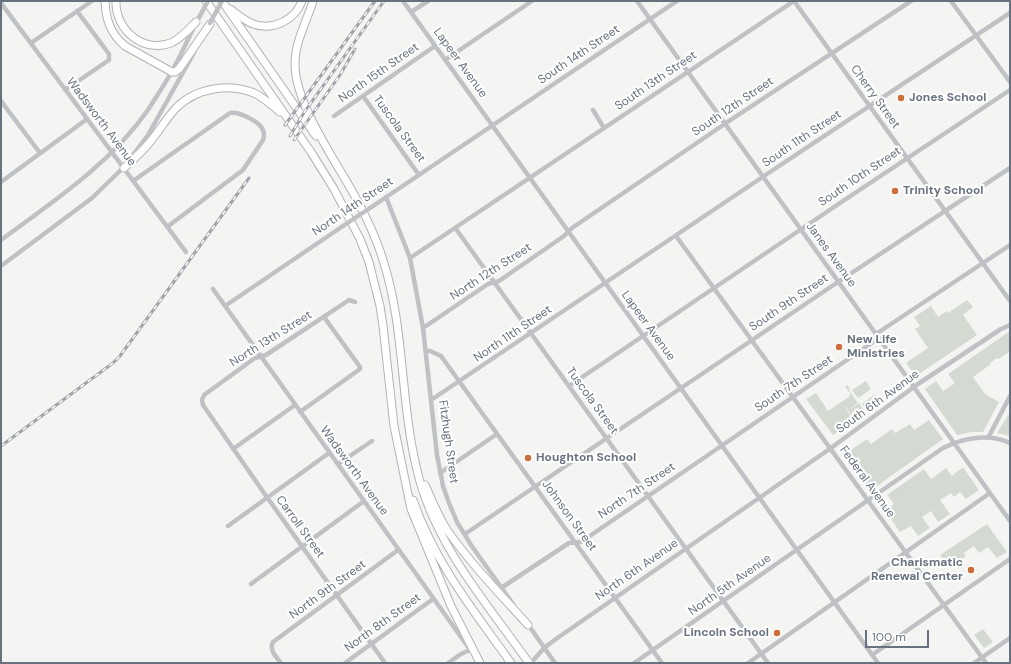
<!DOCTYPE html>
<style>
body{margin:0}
#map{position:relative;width:1011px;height:664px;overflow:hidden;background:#f4f5f2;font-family:"DM Sans",sans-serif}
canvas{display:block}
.frame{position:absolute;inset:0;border:2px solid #68727f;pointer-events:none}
.scale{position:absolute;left:865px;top:630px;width:64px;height:18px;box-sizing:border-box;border:2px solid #68727f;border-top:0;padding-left:5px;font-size:12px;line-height:14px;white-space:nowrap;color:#68727f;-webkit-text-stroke:3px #fff;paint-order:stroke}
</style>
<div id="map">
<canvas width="1011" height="664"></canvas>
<div class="frame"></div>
<div class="scale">100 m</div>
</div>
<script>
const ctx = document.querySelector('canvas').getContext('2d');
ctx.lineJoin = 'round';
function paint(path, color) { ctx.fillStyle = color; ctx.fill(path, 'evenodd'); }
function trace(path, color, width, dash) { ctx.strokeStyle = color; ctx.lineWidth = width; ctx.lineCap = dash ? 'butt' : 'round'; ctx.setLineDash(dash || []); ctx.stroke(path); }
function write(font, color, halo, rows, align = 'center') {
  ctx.font = font + ' "DM Sans",sans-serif'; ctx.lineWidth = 4; ctx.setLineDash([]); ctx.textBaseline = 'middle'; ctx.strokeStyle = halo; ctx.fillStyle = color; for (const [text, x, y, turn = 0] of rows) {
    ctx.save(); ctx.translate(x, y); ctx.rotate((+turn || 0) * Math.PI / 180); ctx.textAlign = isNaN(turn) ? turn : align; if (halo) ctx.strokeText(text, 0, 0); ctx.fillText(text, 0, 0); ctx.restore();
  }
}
const green = new Path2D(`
 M967,300L973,307L963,315L977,335L916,376L906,363L928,348L915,329L920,326L914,317L931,306L938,317L947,311L948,313Z
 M1010,331V351L999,359L997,358L990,363L991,364L973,377L985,394L999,402L983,432H972L957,435L925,389L936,381L943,391L955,383L948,374Z
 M866,381L871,389L858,398L852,390Z
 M848,385L850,392L858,403L852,407H851L852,408L859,403L866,413L855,421L846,407L850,404L845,407L854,421L833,435L806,399L816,393L828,411L850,396V393L845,387Z
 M875,394L881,402L867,412L862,404Z
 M1008,415L1010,416V436L997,433Z
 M929,420L943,439L870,491L844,455L867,439L871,444L892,429L895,433L910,424L914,430Z
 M963,467L979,490L966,499L960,492L954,497L951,493L940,500L950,514L938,522L931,511L922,517L930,528L918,536L911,526L900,532L885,511L894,504L887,495L924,469L931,479L946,468L952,476Z
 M987,524L1007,552L997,558L988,547L979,553L974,546L964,553L966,556L949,568L940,555Z
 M983,629L993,642L984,648L974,635Z`);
const minor = new Path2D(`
 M403,1L878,663
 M637,1L1010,521
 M794,1L1010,301
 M951,1L1010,82
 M1,3L186,252
 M411,12L428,1
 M31,43L92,1
 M445,60L532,1
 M65,90L109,60V54L77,11
 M363,96L419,175
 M1,101L40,153
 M593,110L604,128
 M334,116L435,46
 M130,159L148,135L195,51
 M133,181L230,113C239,111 260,122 263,130C265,134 264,136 263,140L243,170L167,227
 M1,182L87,119
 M386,197L410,258L423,328L437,455L443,486L449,503L457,522L471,545L513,604
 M373,206L677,1
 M456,229L768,663
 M676,236L986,663
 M1,240C54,201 110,164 148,110C156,97 165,84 172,71C183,52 191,31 202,12
 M410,258L794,1
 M1,266L92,198L124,167
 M213,289L471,651
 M355,302L349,300L346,302L266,355L255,358L204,395L202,400L203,405L264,493L385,663
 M225,306L343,226
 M423,328L488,284L499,281L564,236L572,228L729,121L911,1
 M876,334L1010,245
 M426,351H430L441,356L662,663
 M569,386L843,201L1010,90
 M431,400L767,174L1010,13
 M300,412L360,369V367L324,317
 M988,438L1010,396
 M233,449L295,405
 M338,464L372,441
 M440,473L497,434
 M228,526L329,453
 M465,534L838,282L1010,168
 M251,584L364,501
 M501,588L569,543L581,542L879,338
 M527,623L555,663
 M872,655L1010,559
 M281,663C276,657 269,650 273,642L398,550
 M345,663L433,599
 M448,663L461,654L470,650
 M531,663L544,648L556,639L831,448L918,384L1001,329L1010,325
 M634,663L943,448C963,438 989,433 1010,443
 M748,663L990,493
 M974,663L1010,638`);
const highway = new Path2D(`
 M105,1C106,20 110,33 125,46L172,72H175L179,69L210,24
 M116,1C115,30 144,55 173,42C182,37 189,29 196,22
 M206,1L311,152L334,189L360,239L369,262L380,306L383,326L394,426L411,509L451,606L480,663
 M222,1L316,136
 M313,1C307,21 295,42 295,63C294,99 330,153 348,184C362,208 375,234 383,260C405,328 400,401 417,470C434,544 486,602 529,663
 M230,9C237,14 245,21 253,24C273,31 295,20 302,1
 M124,168C133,160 142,152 150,142C159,131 166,119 176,108C197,87 232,82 258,95C266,100 273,106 280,112
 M425,485C432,500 438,516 447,530C471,564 500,594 528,625
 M413,500C435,563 473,610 511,663`);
const rail = new Path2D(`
 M285,125L375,1
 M290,136L305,111L384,1
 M294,140L340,75L355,49
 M1,446L113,363L120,356L249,178`);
const minorBridge = new Path2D(`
 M202,12L208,1
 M210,23L222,1
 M343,226L373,206`);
const markers = [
 [901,98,4,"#cb6e3c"],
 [895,191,4,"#cb6e3c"],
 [839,347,4,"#cb6e3c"],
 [528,458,4,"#cb6e3c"],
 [971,570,4,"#cb6e3c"],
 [777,633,4,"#cb6e3c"]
];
const streetNames = [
 ["South 14th Street",579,55,-34],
 ["Lapeer Avenue",460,63,54],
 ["North 15th Street",379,73,-35],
 ["South 13th Street",656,81,-34],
 ["Cherry Street",875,97,54],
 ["South 12th Street",733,107,-34],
 ["Wadsworth Avenue",101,122,53],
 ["Tuscola Street",399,129,54],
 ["South 11th Street",802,139,-34],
 ["South 10th Street",860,177,-34],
 ["North 14th Street",353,207,-34],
 ["Janes Avenue",831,255,54],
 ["North 12th Street",491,272,-33],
 ["South 9th Street",789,303,-34],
 ["Lapeer Avenue",648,326,54],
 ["North 11th Street",513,334,-34],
 ["North 13th Street",271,339,-32],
 ["South 7th Street",794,384,-34],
 ["Tuscola Street",592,401,54],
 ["South 6th Avenue",878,402,-36],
 ["Fitzhugh Street",448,442,82],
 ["Wadsworth Avenue",354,471,54],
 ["Federal Avenue",867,482,54],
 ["North 7th Street",637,491,-34],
 ["Johnson Street",569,516,54],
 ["Carroll Street",300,527,54],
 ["North 6th Avenue",637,570,-35],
 ["North 5th Avenue",730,585,-35],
 ["North 9th Street",328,590,-36],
 ["North 8th Street",383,623,-36]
];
const poiNames = [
 ["Jones School",909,98],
 ["Trinity School",903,191],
 ["New Life",847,340],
 ["Ministries",847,354],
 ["Houghton School",536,458],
 ["Charismatic",963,563,"right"],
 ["Renewal Center",963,577,"right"],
 ["Lincoln School",769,633,"right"]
];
paint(green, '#d4d9d2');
trace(highway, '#b0b2b6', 9);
trace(minor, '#bfc1c5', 4.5);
trace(highway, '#fff', 7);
trace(rail, '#a0a4aa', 3);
trace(rail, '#fff', 1.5, [4.5]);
trace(minorBridge, '#bfc1c5', 4.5);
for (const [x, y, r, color] of markers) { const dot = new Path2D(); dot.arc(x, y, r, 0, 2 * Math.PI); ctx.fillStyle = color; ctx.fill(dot); trace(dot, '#fff', 1.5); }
write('12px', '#68727f', '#fff', streetNames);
write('bold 12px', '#68727f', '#fff', poiNames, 'left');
</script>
